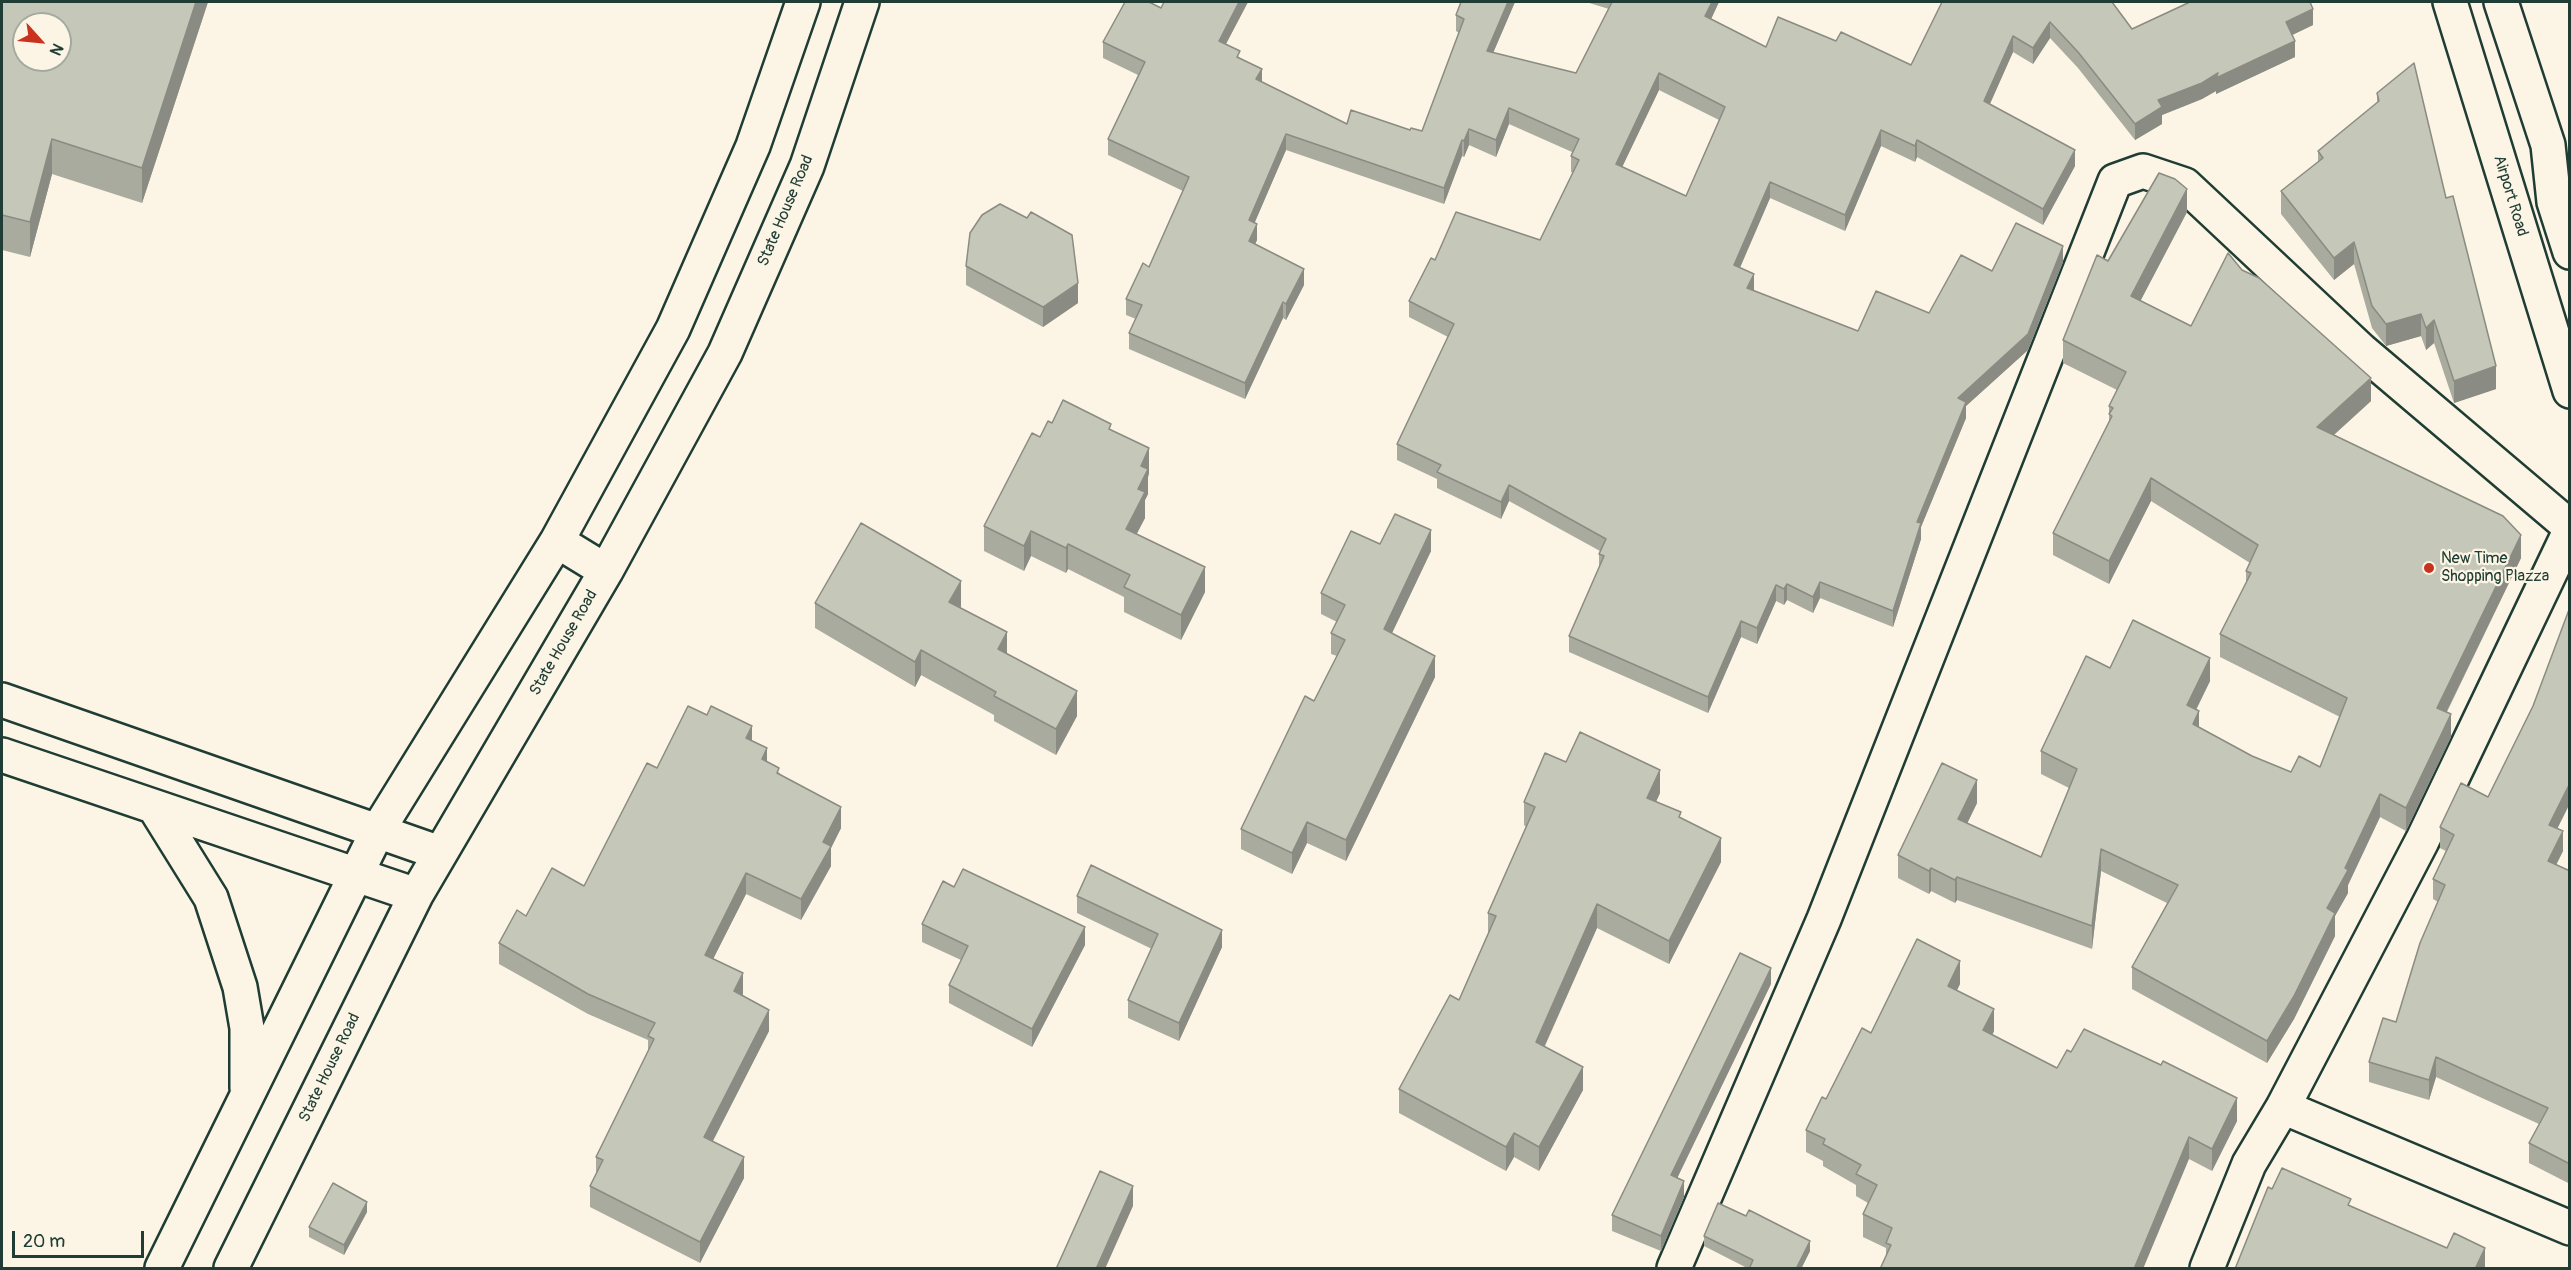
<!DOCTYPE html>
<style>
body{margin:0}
#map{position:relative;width:2571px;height:1270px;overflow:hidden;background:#fcf5e5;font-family:Pangolin,sans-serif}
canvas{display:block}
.frame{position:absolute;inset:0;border:3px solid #1f3d34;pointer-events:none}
.north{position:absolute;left:12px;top:12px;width:60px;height:60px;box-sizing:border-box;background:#fcf5e5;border:2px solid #a4ab9e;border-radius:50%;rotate:117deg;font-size:16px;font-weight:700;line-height:24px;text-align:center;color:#1f3d34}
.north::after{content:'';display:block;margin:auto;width:21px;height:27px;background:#c8321e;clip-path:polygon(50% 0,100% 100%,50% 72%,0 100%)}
.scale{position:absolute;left:12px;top:1231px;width:132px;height:27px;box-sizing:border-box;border:3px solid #1f3d34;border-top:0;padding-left:8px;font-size:18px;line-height:21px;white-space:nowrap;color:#1f3d34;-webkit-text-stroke:4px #fcf5e5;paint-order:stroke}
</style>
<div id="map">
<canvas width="2571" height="1270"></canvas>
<div class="frame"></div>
<div class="north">N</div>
<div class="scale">20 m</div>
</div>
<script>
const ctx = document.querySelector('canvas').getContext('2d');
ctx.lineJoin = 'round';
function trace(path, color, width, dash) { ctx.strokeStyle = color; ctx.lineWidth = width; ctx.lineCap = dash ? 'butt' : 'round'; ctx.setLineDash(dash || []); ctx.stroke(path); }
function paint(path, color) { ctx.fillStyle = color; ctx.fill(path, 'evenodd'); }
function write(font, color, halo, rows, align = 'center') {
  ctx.font = font + ' Pangolin,sans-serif'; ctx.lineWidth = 4.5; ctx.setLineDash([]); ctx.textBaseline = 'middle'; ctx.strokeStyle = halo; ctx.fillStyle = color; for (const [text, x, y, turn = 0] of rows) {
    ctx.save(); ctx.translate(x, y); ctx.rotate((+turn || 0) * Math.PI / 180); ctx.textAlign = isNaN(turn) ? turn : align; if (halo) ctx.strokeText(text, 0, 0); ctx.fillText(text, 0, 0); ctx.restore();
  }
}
const minor = new Path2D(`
 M2283,1107L2570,1228
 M1674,1268L1824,919L2115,181L2143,171L2185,185L2361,350L2570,527
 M2207,1268L2249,1164L2283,1107L2422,841L2570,531`);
const major = new Path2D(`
 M2450,2L2570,391
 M2501,2L2548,145L2554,202L2570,252
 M557,541L606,571
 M2,700L440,853
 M2,755L416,895
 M155,808L211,898L240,987L247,1028V1088
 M162,1268L378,830L557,541L673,329L753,146L803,2
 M231,1268L416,895L606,571L725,353L807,166L862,2`);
const wall = new Path2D(`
 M2,2H208L142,203L52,174L30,257L2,250Z
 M1248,2L1226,44L1240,58L1262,82L1347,124L1422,131L1459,33L1456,31V15L1461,2H1515L1493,53L1576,73L1609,9L1586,2H1719L1711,19L1766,47L1836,41L1911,65L1942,2L2132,29L2313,25L2292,35L2295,57L2216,94V91L2202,99L2162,115V124L2135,140L2078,68L2050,38L2033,64L2013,52L1990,104L2075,166L2043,225L1917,157L1915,162L1881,146L1845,231L1770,198L1740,268L1754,291L1858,331L1929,313L1992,271L2063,262L2028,350L1966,406V418L1921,527V539L1893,627L1820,598L1813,613L1787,600L1784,605L1776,601L1757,644L1741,637L1708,713L1569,652V636L1599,568V554L1600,551L1509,501L1501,519L1437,488V479L1397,460V444L1448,337L1409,317V301L1435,260L1540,240L1573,173L1571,172V156L1572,152L1509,124L1496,157L1469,145L1464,157L1462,156L1444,204L1286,150L1254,223L1257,240L1255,244L1304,285L1286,320L1283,318L1245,399L1129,349V333L1136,319L1126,315V299L1149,267L1183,191L1108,155V139L1138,75L1103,58V42L1161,8ZM1659,90L1719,120L1686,196L1622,167Z
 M2377,93L2446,198L2496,389L2454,403L2434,343L2426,350L2421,336L2386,346L2372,328L2354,264L2334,280L2281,214V191L2318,162V151L2377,103Z
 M2187,212L2140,301L2191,326L2242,270L2371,401L2334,435L2521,558L2447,712L2451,737L2406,831L2380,817L2348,885V893L2335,916V936L2294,1019L2267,1063L2132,989V967L2167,903L2101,871L2092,949L1957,900L1955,903L1931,891L1929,894L1898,878V855L1977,803L1967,824L2041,857L2069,788L2041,774V751L2110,668L2210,681L2196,710L2199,727L2252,756L2291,772L2320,767L2340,717L2220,657V634L2246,584V571L2250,563L2151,501L2109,584L2053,555V533L2109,423V406L2117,390L2063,363V340L2108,261Z
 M966,266L1078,303L1043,327L966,285Z
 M1052,423L1111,430L1149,473L1148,477V494L1145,500V518L1136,534L1205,592L1181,640L1124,612V597L1068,569L1066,573L1031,556L1024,571L984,551V526L1040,437Z
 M1380,544L1431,551L1392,633L1435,677L1346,861L1307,843L1292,874L1241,849V829L1314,701L1337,656L1331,654V633L1337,622L1321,614V593Z
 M815,603L961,606V608L1007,653L1077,716L1056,755L994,721V715L921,675L915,687L815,628Z
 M2570,607V803L2557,829L2563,851L2556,865L2570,871V1184L2529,1163V1143L2539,1124L2436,1077L2429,1100L2369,1082V1062L2396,1022L2438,902L2433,899V879L2446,851L2440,848V827L2488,797L2533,706Z
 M752,741L767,762L841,828L831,848V866L801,920L746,894L713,959L743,994L742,996L769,1031L713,1141L744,1178L700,1263L590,1207V1186L596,1174V1157L648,1052V1040L588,1014L499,964V943L526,916L584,886L657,768Z
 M1566,762L1660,793L1656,802L1681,818L1721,862L1669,964L1597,928L1545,1046L1583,1090L1539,1171L1514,1157L1506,1171L1399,1113V1089L1459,1000L1488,933V913L1526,827L1524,825V802Z
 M954,887L1085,945L1032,1047L949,1003V985L961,960L922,942V924Z
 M1077,896L1222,947L1179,1041L1128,1018V1000L1152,949L1077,913Z
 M1771,984L1677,1178L1684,1197L1661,1251L1612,1231V1215Z
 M1960,984L1957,990L1994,1031L1992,1035L2057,1068L2071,1052L2237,1121L2212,1171L2189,1159L1886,1256V1248L1863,1237V1214L1868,1203L1856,1196V1185L1823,1166V1161L1806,1152V1130L1871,1033Z
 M367,1212L344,1255L309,1237V1227Z
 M1746,1216L1810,1251L1801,1269H1749L1704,1246V1236Z`);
const shadedWall = new Path2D(`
 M196,2H208L142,203V168Z
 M1239,2H1248L1219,57V41Z
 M1508,2H1515L1487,67V51Z
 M1712,2H1719L1705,32V16Z
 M2313,9V25L2286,38V22Z
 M2050,22V38L2033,64V48Z
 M2013,36V52L1984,117V101Z
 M2295,41V57L2216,94V91L2202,99L2162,115V124L2135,140V124L2158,100Z
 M1262,69V85L1256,79Z
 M1659,73V90L1616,180V164Z
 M1509,108V124L1496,157V140Z
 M1469,129V145L1464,157V141Z
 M1881,130V146L1845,231V215Z
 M1286,134V150L1249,236V220Z
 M52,139V174L30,257V222Z
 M1462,140V156L1444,204V188Z
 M1917,140V157L1915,162V146Z
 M2075,150V166L2043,225V209Z
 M1770,182V198L1734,281V265Z
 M2187,189V212L2131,319V296Z
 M1257,224V240L1249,257V241Z
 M2354,242V264L2334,280V258Z
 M2063,246V262L2028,350L1966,406V418L1921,527V539L1893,627V611L1917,522L1958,398Z
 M1304,269V285L1286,320V304Z
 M1754,274V291L1747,288Z
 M1078,283V303L1043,327V307Z
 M1283,302V318L1245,399V383Z
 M2421,314V336L2386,346V324Z
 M2434,320V343L2426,350V328Z
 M2496,366V389L2454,403V381Z
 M2371,378V401L2317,450V427Z
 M1149,448V473L1148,477V494L1145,500V518L1126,555V529L1138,489L1141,466Z
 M2151,478V501L2109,584V561Z
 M1509,485V501L1501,519V502Z
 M1431,530V551L1384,650V629Z
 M1031,531V556L1024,571V546Z
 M2521,535V558L2437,731V708Z
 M1068,544V569L1066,573V548Z
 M1205,567V592L1181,640V615Z
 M961,581V606L949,627V602Z
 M1820,582V598L1813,613V597Z
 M1787,584V600L1784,605V589Z
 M1776,585V601L1757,644V628Z
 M1741,621V637L1708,713V697Z
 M1007,632V657L998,649Z
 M921,650V675L915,687V662Z
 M1435,656V677L1346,861V840Z
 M2210,658V681L2187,728V705Z
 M1077,691V716L1056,755V729Z
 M2199,711V734L2193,724Z
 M2451,714V737L2406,831V808Z
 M752,726V746L746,738Z
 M767,748V769L762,759Z
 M1660,770V793L1647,821V798Z
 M1977,780V803L1958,842V819Z
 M2570,783V803L2549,845V825Z
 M2380,794V817L2348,885V893L2335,916V936L2294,1019L2267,1063V1041L2345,868Z
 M841,807V828L831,848V866L801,920V899L823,842Z
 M1307,822V843L1292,874V853Z
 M2563,831V851L2548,881V861Z
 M1721,838V862L1669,964V941Z
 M2101,849V871L2092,949V926Z
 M1931,868V891L1929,894V871Z
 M746,873V894L705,975V955Z
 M1957,877V900L1955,903V880Z
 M1597,904V928L1536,1065V1042Z
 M1085,927V945L1032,1047V1029Z
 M1222,930V947L1179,1041V1023Z
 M1960,961V984L1948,1008V986Z
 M1771,968V984L1671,1191V1175Z
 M743,973V994L734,1012V991Z
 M1994,1009V1031L1983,1053V1030Z
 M769,1010V1031L704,1158V1137Z
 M2436,1057V1077L2429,1100V1080Z
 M1583,1067V1090L1539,1171V1147Z
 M2237,1098V1121L2212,1171V1149Z
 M1514,1133V1157L1506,1171V1147Z
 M2189,1137V1159L2143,1269H2134Z
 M744,1157V1178L700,1263V1242Z
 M1684,1181V1197L1661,1251V1236Z
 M1133,1186V1206L1105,1269H1096Z
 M367,1202V1212L344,1255V1245Z
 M1810,1241V1251L1801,1269H1796Z
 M2485,1248V1269H2475Z`);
const building = new Path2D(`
 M2,2H196L142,168L52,139L30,222L2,215ZM24,24H60V60H24Z
 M1125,2H1149L1161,8L1164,2H1239L1219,41L1240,51L1237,57L1262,69L1256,79L1347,124L1351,110L1410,130L1411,128L1422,131L1464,19L1456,15L1461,2H1508L1487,51L1576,73L1612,2H1712L1705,16L1766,47L1778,17L1836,41L1841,32L1911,65L1942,2H2112L2132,29L2190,2H2310L2313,9L2286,22L2295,41L2216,78L2218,73L2202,83L2158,100L2162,107L2135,124L2078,52L2050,22L2033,48L2013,36L1984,101L2075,150L2043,209L1917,140L1915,146L1881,130L1845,215L1770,182L1734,265L1754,274L1747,288L1858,331L1876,291L1929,313L1961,255L1992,271L2016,223L2063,246L2028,334L1958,398L1966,402L1917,522L1921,523L1893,611L1820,582L1813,597L1787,584L1784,589L1776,585L1757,628L1741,621L1708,697L1569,636L1604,556L1599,554L1606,539L1509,485L1501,502L1437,472L1441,465L1397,444L1454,324L1409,301L1431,258L1435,260L1456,212L1540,240L1579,160L1571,156L1579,139L1509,108L1496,140L1469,129L1464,141L1462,140L1444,188L1286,134L1249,220L1257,224L1249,241L1304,269L1286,304L1283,302L1245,383L1129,333L1142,305L1126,299L1143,263L1149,267L1189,177L1108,139L1145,62L1103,42ZM1659,73L1725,107L1686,196L1616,164Z
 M2414,63L2446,198L2453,196L2496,366L2454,381L2434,320L2426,328L2421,314L2386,324L2372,306L2354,242L2334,258L2281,191L2323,158L2318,151L2379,101L2377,93Z
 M2159,173L2175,179L2187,189L2131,296L2191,326L2228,253L2242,270L2259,278L2371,378L2317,427L2503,516L2521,535L2437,708L2451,714L2406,808L2380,794L2345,868L2348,870L2327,908L2335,913L2294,996L2267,1041L2132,967L2178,885L2101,849L2092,926L1957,877L1955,880L1931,868L1929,871L1898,855L1942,763L1977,780L1958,819L2041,857L2077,769L2041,751L2086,656L2110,668L2133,620L2210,658L2187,705L2199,711L2193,724L2252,756L2291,772L2299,756L2320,767L2347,698L2220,634L2251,573L2246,571L2258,545L2151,478L2109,561L2053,533L2112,416L2109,414L2113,408L2109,406L2126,372L2063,340L2097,255L2108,261Z
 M1000,204L1027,218L1031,212L1072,235L1078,283L1043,307L966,266L970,233L982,215Z
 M1063,400L1111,424L1109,429L1149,448L1141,466L1148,469L1138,489L1145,492L1126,529L1205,567L1181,615L1124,587L1130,575L1068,544L1066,548L1031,531L1024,546L984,526L1032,433L1040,437L1048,421L1052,423Z
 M1395,514L1431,530L1384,629L1435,656L1346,840L1307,822L1292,853L1241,829L1305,696L1314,701L1345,640L1331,633L1345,605L1321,593L1351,531L1380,544Z
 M861,523L961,581L949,602L1007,632L998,649L1077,691L1056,729L994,696L996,692L921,650L915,662L815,603Z
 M2570,607V783L2549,825L2563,831L2548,861L2570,871V1164L2529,1143L2548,1108L2436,1057L2429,1080L2369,1062L2383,1018L2396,1022L2420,943L2445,885L2433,879L2454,835L2440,827L2461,783L2488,797L2533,706Z
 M688,706L707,715L711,706L752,726L746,738L767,748L762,759L779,768L777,773L841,807L823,842L831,846L801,899L746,873L705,955L743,973L734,991L769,1010L704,1137L744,1157L700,1242L590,1186L603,1160L596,1157L654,1039L648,1036L655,1023L588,994L499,943L517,910L526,916L552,868L584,886L647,763L657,768Z
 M1580,732L1660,770L1647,798L1681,812L1679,817L1721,838L1669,941L1597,904L1536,1042L1583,1067L1539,1147L1514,1133L1506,1147L1399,1089L1450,995L1459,1000L1496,916L1488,913L1535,807L1524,802L1545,753L1566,762Z
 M1091,865L1222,930L1179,1023L1128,1000L1158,934L1077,896Z
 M963,869L1085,927L1032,1029L949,985L968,946L922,924L943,881L954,887Z
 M1917,939L1960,961L1948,986L1994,1009L1983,1030L2057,1068L2067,1050L2071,1052L2084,1029L2161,1065L2163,1061L2237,1098L2212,1149L2189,1137L2134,1269H1880L1891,1245L1886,1243L1892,1228L1863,1214L1877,1185L1856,1174L1861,1165L1823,1144L1825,1139L1806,1130L1822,1097L1826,1099L1862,1028L1871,1033Z
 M1740,953L1771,968L1671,1175L1684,1181L1661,1236L1612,1215Z
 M2282,1168L2351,1199L2348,1205L2447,1248L2454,1233L2485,1248L2475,1269H2235L2268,1187L2272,1189Z
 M1100,1171L1133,1186L1096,1269H1056Z
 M333,1183L367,1202L344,1245L309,1227Z
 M1718,1203L1746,1216L1749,1210L1810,1241L1796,1269H1749L1753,1260L1704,1236Z`);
const markers = [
 [2429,568,6,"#c8321e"]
];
const streetNames = [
 ["Airport Road",2510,196,73],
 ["State House Road",786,211,-67],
 ["State House Road",564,643,-60],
 ["State House Road",330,1068,-64]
];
const poiNames = [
 ["New Time",2441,559],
 ["Shopping Plazza",2441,577]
];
trace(minor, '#1f3d34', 38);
trace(major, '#1f3d34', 38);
trace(minor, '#fcf5e5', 33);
trace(major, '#fcf5e5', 33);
paint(wall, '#a9ab9f');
paint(shadedWall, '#8a8b82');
paint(building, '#c5c7b9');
trace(building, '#8a8b82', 1.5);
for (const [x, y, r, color] of markers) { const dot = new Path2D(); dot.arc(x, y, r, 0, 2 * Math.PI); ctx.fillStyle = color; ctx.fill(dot); trace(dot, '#fcf5e5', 2); }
write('16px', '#1f3d34', '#fcf5e5', streetNames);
write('16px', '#1f3d34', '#fcf5e5', poiNames, 'left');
</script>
